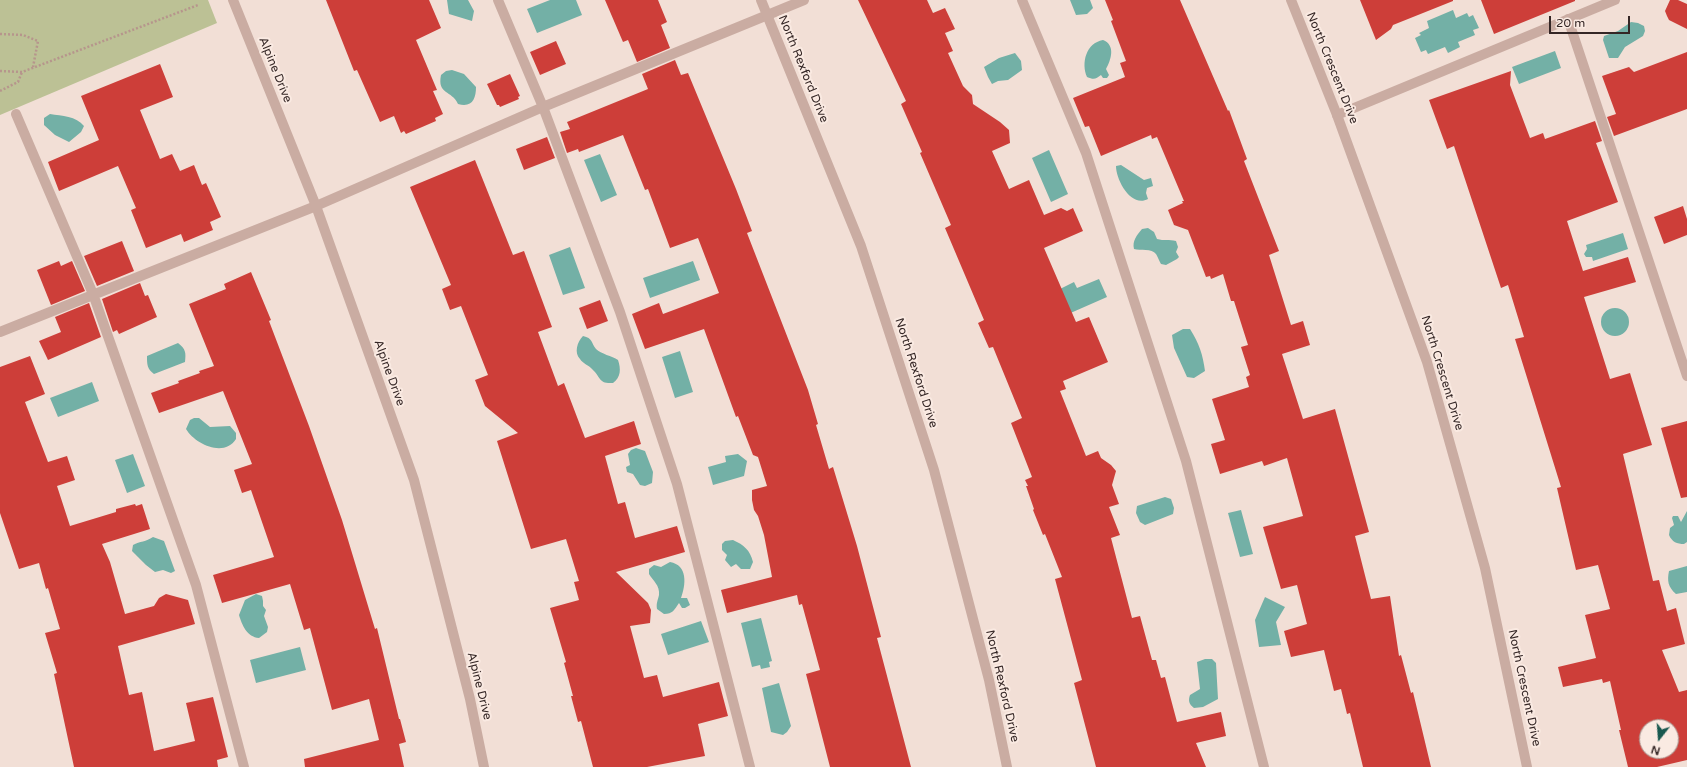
<!DOCTYPE html>
<style>
body{margin:0}
#map{position:relative;width:1687px;height:767px;overflow:hidden;background:#f2dfd6;font-family:"Varela Round",sans-serif}
canvas{display:block}
.north{position:absolute;left:1639px;top:719px;width:40px;height:40px;box-sizing:border-box;background:#faeae2;border:1px solid #ab9c96;border-radius:50%;rotate:197deg;font-size:11px;font-weight:700;line-height:16px;text-align:center;color:#342625}
.north::after{content:'';display:block;margin:auto;width:14px;height:18px;background:#18584f;clip-path:polygon(50% 0,100% 100%,50% 72%,0 100%)}
.scale{position:absolute;left:1549px;top:16px;width:81px;height:18px;box-sizing:border-box;border:2px solid #342625;border-top:0;padding-left:5px;font-size:12px;line-height:14px;white-space:nowrap;color:#342625;-webkit-text-stroke:3px #faeae2;paint-order:stroke}
</style>
<div id="map">
<canvas width="1687" height="767"></canvas>
<div class="north">N</div>
<div class="scale">20 m</div>
</div>
<script>
const ctx = document.querySelector('canvas').getContext('2d');
ctx.lineJoin = 'round';
function paint(path, color) { ctx.fillStyle = color; ctx.fill(path, 'evenodd'); }
function trace(path, color, width, dash) { ctx.strokeStyle = color; ctx.lineWidth = width; ctx.lineCap = dash ? 'butt' : 'round'; ctx.setLineDash(dash || []); ctx.stroke(path); }
function write(font, color, halo, rows, align = 'center') {
  ctx.font = font + ' "Varela Round",sans-serif'; ctx.lineWidth = 4; ctx.setLineDash([]); ctx.textBaseline = 'middle'; ctx.strokeStyle = halo; ctx.fillStyle = color; for (const [text, x, y, turn = 0] of rows) {
    ctx.save(); ctx.translate(x, y); ctx.rotate((+turn || 0) * Math.PI / 180); ctx.textAlign = isNaN(turn) ? turn : align; if (halo) ctx.strokeText(text, 0, 0); ctx.fillText(text, 0, 0); ctx.restore();
  }
}
const green = new Path2D(`
 M0,0H208L217,23L0,115Z`);
const water = new Path2D(`
 M447,0H468L474,11L472,21L449,14Z
 M550,0H576L582,15L537,33L527,9Z
 M1070,0H1090L1093,8L1087,14L1076,15Z
 M1453,10L1456,18L1467,13L1469,17L1473,15L1479,28L1473,30L1475,35L1458,42L1460,47L1448,53L1445,47L1428,54L1426,50L1421,52L1415,38L1421,35L1419,33L1429,28L1427,21Z
 M1631,22L1638,23L1644,26L1645,31L1643,36L1625,47L1618,58H1609L1603,40L1604,36L1618,31Z
 M1103,40C1116,45 1111,60 1106,69L1109,75L1107,78H1103L1101,75C1096,79 1094,80 1087,77C1081,63 1086,43 1103,40Z
 M1555,51L1561,68L1519,84L1512,67Z
 M1015,53L1021,61L1022,70L1008,80L998,81L992,84L988,77L984,67L999,58Z
 M452,70L464,74L476,87C476,99 472,108 458,104C452,90 437,95 441,75L446,71Z
 M50,114C62,116 76,116 84,126L81,132L69,142L55,135L44,125V118Z
 M1049,150L1068,194L1051,202L1032,158Z
 M600,154L617,195L601,202L584,160Z
 M1121,165L1144,180L1151,178L1153,186L1147,188L1146,193L1148,199C1131,208 1116,180 1116,166Z
 M1148,228L1154,232L1157,239C1164,241 1169,239 1176,241L1178,247L1176,252L1179,257L1177,259L1166,265L1161,264C1159,261 1158,257 1156,254C1152,248 1140,251 1134,249C1132,241 1137,235 1142,229Z
 M1623,233L1628,249L1593,261L1592,257H1586L1584,254L1587,249L1586,245Z
 M570,247L585,288L563,295L549,255Z
 M693,261L700,280L650,298L643,278Z
 M1099,279L1107,297L1066,315L1056,291L1074,282L1077,288Z
 M1601 322a14 14 0 1 1 28 0a14 14 0 1 1-28 0Z
 M1183,329H1190C1199,343 1203,355 1205,371L1194,378L1187,377L1174,348L1172,335Z
 M583,336C593,338 591,343 596,349C601,354 612,356 618,360C621,369 621,377 613,383C598,384 601,377 592,369C589,365 583,364 580,359C574,353 577,342 583,336Z
 M178,343C186,349 186,353 185,362L154,374C147,369 147,364 147,356Z
 M680,351L693,392L675,398L662,357Z
 M92,382L99,401L58,417L50,398Z
 M194,418H199L210,427L230,426L236,433V439C224,458 195,444 186,429L190,420Z
 M636,448L645,451L653,472L652,483L645,486L640,485L633,474L627,472L626,467L630,465L628,454L631,450Z
 M133,454L145,486L127,493L115,460Z
 M738,454L747,461L744,476L713,485L708,467L726,462L725,456Z
 M1165,497L1171,499L1174,508L1173,514L1145,525L1140,522L1136,513L1137,506Z
 M1241,510L1253,554L1240,557L1228,513Z
 M1687,511V542L1684,544C1677,544 1672,542 1669,535L1670,528L1674,525L1672,518L1673,516H1678L1681,522Z
 M153,537L164,541L175,571L171,573L163,570L155,572L146,565L132,551L133,545C140,541 146,542 153,537Z
 M733,540C744,545 750,550 753,562L750,569H741L736,564L731,567L725,560L727,555L722,550V544L725,541Z
 M670,562C688,565 686,585 681,598H687L690,605L685,608H682L679,603C674,610 673,614 664,614L657,609C656,603 658,600 659,595C660,585 653,581 649,574V569L654,565L661,567Z
 M1687,566V592L1676,594C1668,587 1667,581 1669,571Z
 M256,594L262,596L263,601V606L266,610L264,616L268,627L267,632L259,638C247,637 242,625 239,615L245,600Z
 M1265,597L1285,607L1276,622L1281,645L1259,647L1255,620Z
 M761,618L772,661L769,662L770,667L761,669L760,665L752,667L741,623Z
 M701,621L709,642L668,655L661,634Z
 M300,647L306,670L256,683L250,660Z
 M1205,659H1212L1216,663L1218,699L1203,707L1194,708C1189,704 1188,701 1190,695L1200,689L1197,662Z
 M779,683L791,726L787,732L783,735L771,732L762,688Z`);
const building = new Path2D(`
 M326,0H429L441,28L416,40L437,90L433,91L443,114L435,118L436,121L406,134L404,131L401,133L394,116L380,122L357,70L354,71Z
 M605,0H658L667,22L661,25L670,48L637,62L628,40L623,42Z
 M858,0H927L933,13L945,8L955,29L945,33L953,51L948,53L963,86L972,95L973,104L1000,122L1009,130L1010,143L992,151L1009,189L1029,180L1044,215L1061,208L1067,211L1073,208L1083,231L1044,248L1076,322L1089,317L1108,362L1063,381L1066,389L1060,391L1086,456L1098,451L1101,458L1111,465L1116,471L1112,485L1119,504L1109,507L1120,535L1111,538L1132,618L1140,616L1152,660H1156L1161,678L1165,677L1177,722L1221,712L1226,736L1196,743L1206,767H1096L1074,683L1082,680L1055,579L1062,577L1045,534L1043,535L1033,510L1034,509L1026,486H1028L1025,480L1032,477L1011,423L1022,418L993,347L989,348L978,323L984,320L945,228L951,225L920,153L922,152L901,104L906,101Z
 M1105,0H1180L1228,111L1229,110L1247,159L1244,161L1279,251L1269,255L1291,325L1303,321L1310,345L1282,354L1303,419L1335,409L1369,532L1355,536L1371,599L1390,596L1399,656L1401,655L1411,693L1413,692L1431,767H1363L1350,713L1347,714L1341,689L1334,691L1324,650L1291,657L1284,631L1307,624L1297,585L1281,589L1263,527L1303,516L1287,458L1264,466L1262,461L1220,474L1211,444L1225,440L1212,399L1249,387L1246,377L1250,375L1241,347L1248,345L1234,301H1231L1223,274L1211,279L1210,276L1206,277L1188,230L1174,225L1168,210L1183,203L1182,201H1184L1157,137L1152,139L1151,135L1101,156L1089,126L1085,127L1073,98L1125,77L1120,63L1126,61L1111,21L1113,20Z
 M1360,0H1453V1L1393,25L1391,29L1376,40Z
 M1481,0H1575V1L1494,34Z
 M1670,0H1678L1687,4V29L1669,20L1667,16L1665,11Z
 M556,41L566,64L540,75L530,52Z
 M1687,52V109L1614,136L1607,117L1616,114L1602,76L1629,67L1634,72Z
 M675,60L681,75L688,73L736,189L752,231L747,233L808,390L818,424L816,425L829,469L833,467L857,546L881,637L877,638L911,767H830L806,674L820,670L802,604L799,605L797,595L727,613L721,590L772,577L764,535L758,516L754,510L752,500V490L767,486L758,457L753,455L738,416L736,417L704,329L645,349L632,314L659,303L663,314L719,293L698,238L670,248L648,189L645,190L623,135L579,152L578,149L567,153L560,132L570,129L567,122L648,89L642,74Z
 M160,64L173,97L140,110L160,159L172,154L180,171L194,165L202,185L206,183L221,217L210,222L213,230L184,242L181,234L146,248L131,210L136,208L118,166L59,191L48,162L99,140L81,96Z
 M1511,71L1510,85L1530,138L1543,133L1545,139L1595,121L1602,141L1596,143L1618,202L1567,221L1583,271L1628,257L1636,282L1584,297L1610,379L1630,373L1652,445L1623,454L1653,581L1659,580L1667,611L1676,608L1685,644L1662,650L1679,692L1687,690V760L1657,767H1628L1619,730H1621L1610,681L1603,683L1602,679L1563,687L1558,667L1596,658L1585,615L1610,609L1598,565L1576,570L1557,488L1561,487L1515,339L1524,337L1508,285L1501,288L1454,146L1447,149L1429,100ZM1647,727H1671V751H1647Z
 M510,74L520,96L518,97L519,99L500,107L499,105H497L487,84Z
 M547,137L555,158L524,170L516,149Z
 M475,160L513,255L524,251L552,327L538,332L558,386L564,383L585,438L634,421L641,444L605,456L618,504L625,502L635,538L677,526L685,552L616,572L648,603L651,610L650,623L630,626L644,678L657,675L663,697L719,682L728,716L698,724L705,756L647,767H593L581,721L578,722L571,696H573L564,663L566,662L550,608L579,600L574,582L579,581L566,539L531,549L497,441L518,433L485,406L475,380L488,375L461,306L450,310L442,289L451,285L410,187Z
 M1683,206L1687,219V235L1664,244L1654,217Z
 M122,241L134,271L97,286L84,256Z
 M59,261L61,266L72,261L85,291L51,305L37,270Z
 M251,272L271,320L269,321L309,426L342,520L375,629L377,628L399,719H400L406,742L399,744L404,767H305L304,759L379,740L369,699L332,710L310,628L304,630L290,584L222,603L213,575L274,557L251,490L242,493L234,470L252,464L223,391L159,413L151,393L179,383L178,381L200,373L199,371L214,366L189,304L226,289L224,284Z
 M140,283L145,296L148,295L157,317L119,334L117,330L113,332L102,299Z
 M600,300L608,321L587,329L579,308Z
 M89,303L101,337L48,360L39,341L61,332L55,317Z
 M30,356L45,394L25,402L48,462L67,456L75,480L57,486L70,526L116,512V509L135,504L136,506L142,504L150,529L102,544L110,562L125,614L154,606L159,598L166,594L188,600L195,624L118,646L129,695L142,692L154,751L195,741L186,703L213,697L228,757L217,760L218,767H74L54,674L57,673L45,633L60,629L48,588L46,589L39,563L19,569L0,513V367Z
 M1687,421V497L1681,498L1661,428Z`);
const path = new Path2D(`
 M0,34L23,35L38,41L33,67
 M0,71L22,72L198,5
 M0,91L18,82L22,72`);
const service = new Path2D(`
 M498,0L543,107L620,312L677,484L750,767
 M1022,0L1086,153L1186,461L1264,767
 M1568,19L1687,376
 M16,114L93,294L196,585L244,767
 M1337,115L1615,0
 M0,332L316,206L543,107L804,0`);
const minor = new Path2D(`
 M233,0L316,206L414,480L470,699L484,767
 M761,0L861,246L934,470L989,680L1007,767
 M1291,0L1337,115L1427,362L1485,568L1527,767`);
const streetNames = [
 ["North Crescent Drive",1332,68,68],
 ["North Rexford Drive",803,69,68],
 ["Alpine Drive",275,70,68],
 ["Alpine Drive",389,373,70],
 ["North Rexford Drive",916,373,72],
 ["North Crescent Drive",1442,373,73],
 ["Alpine Drive",479,686,76],
 ["North Rexford Drive",1002,686,77],
 ["North Crescent Drive",1524,688,78]
];
paint(green, '#bcc195');
paint(water, '#73b0a6');
paint(building, '#cd3e39');
trace(path, '#b6958c', 2.5, [2, 2]);
trace(service, '#caaca2', 10);
trace(minor, '#caaca2', 10);
write('12px', '#342625', '#faeae2', streetNames);
</script>
